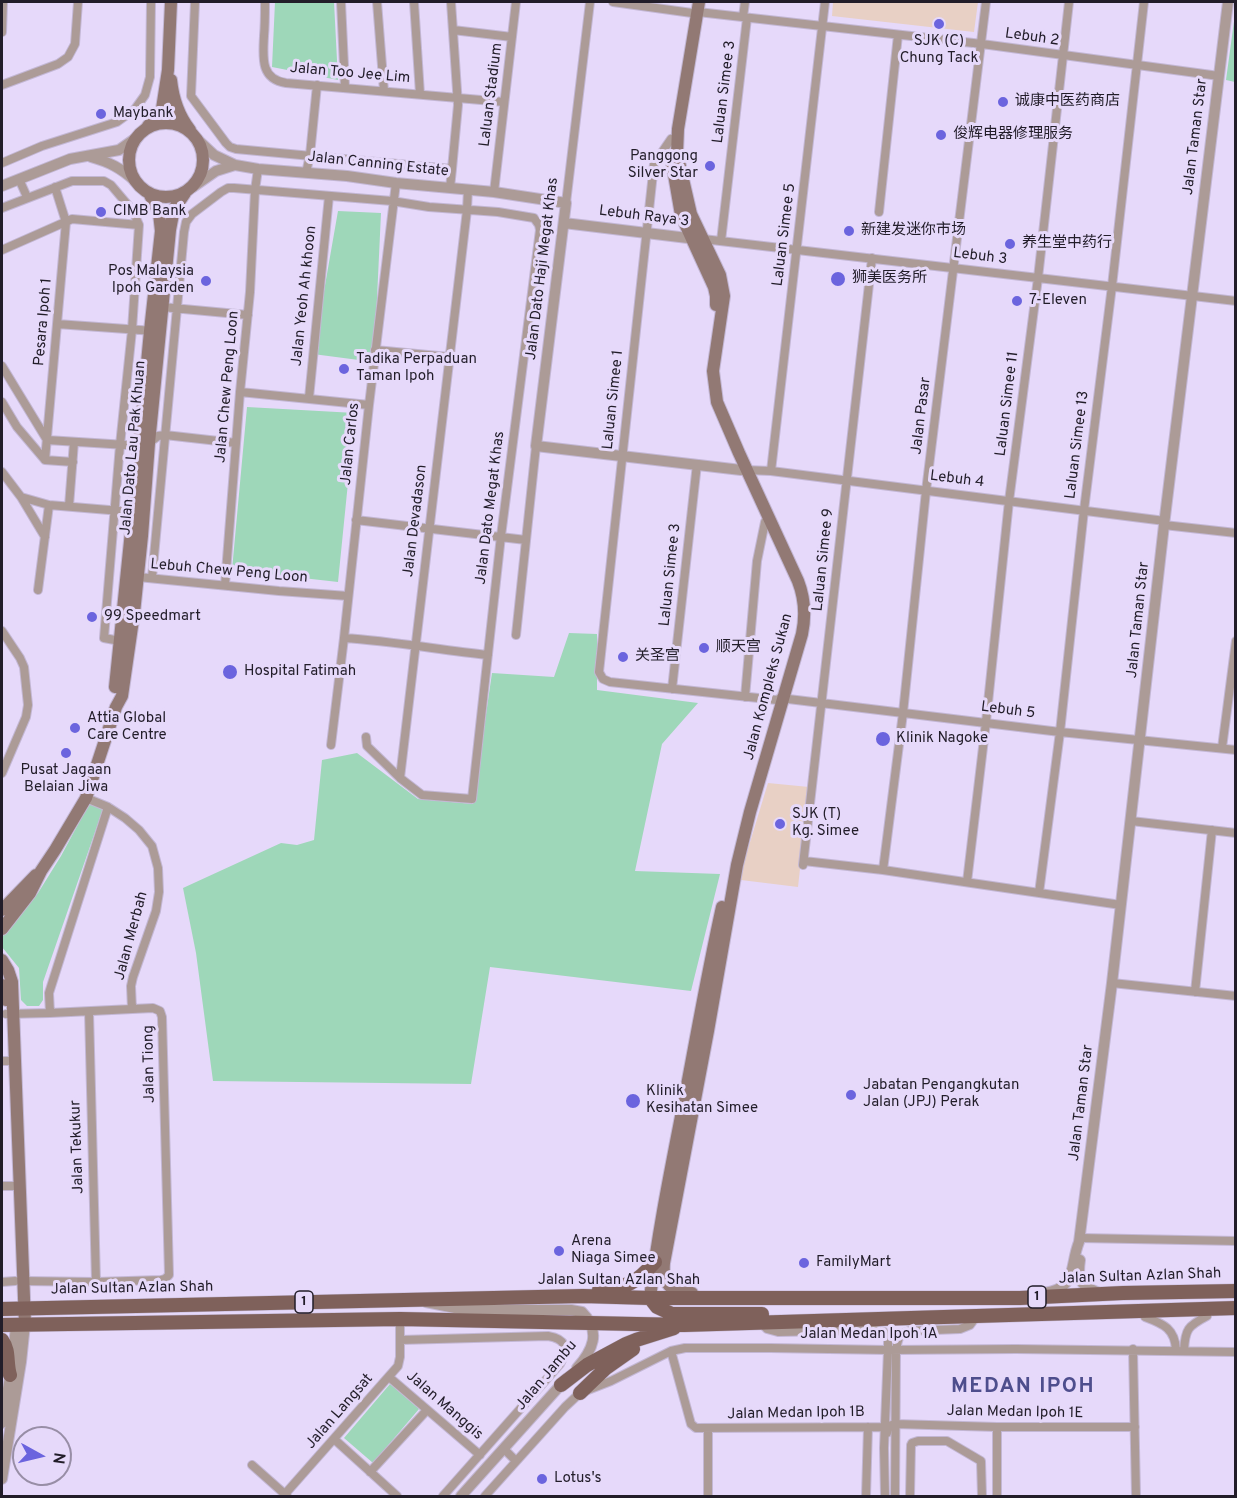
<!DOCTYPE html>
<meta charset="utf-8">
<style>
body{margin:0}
#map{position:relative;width:1237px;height:1498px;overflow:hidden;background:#e6d9fa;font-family:Overpass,sans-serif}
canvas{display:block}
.frame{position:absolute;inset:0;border:3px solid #221d29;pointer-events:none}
.north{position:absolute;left:12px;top:1426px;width:60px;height:60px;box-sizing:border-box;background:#e6d9fa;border:2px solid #988ea6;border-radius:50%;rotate:98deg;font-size:16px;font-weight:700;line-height:24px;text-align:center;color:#221d29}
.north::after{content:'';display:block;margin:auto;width:21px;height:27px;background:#6b64de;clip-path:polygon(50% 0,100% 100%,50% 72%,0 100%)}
</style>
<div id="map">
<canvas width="1237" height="1498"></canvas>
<div class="frame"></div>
<div class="north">N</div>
</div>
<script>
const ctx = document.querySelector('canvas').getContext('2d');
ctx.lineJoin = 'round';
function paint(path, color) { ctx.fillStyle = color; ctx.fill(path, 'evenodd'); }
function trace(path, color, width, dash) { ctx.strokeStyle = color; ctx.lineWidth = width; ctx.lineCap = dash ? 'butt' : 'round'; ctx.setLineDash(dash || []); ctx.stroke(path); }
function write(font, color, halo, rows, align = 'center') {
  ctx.font = font + ' Overpass,"Noto Sans SC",sans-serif'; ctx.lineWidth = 6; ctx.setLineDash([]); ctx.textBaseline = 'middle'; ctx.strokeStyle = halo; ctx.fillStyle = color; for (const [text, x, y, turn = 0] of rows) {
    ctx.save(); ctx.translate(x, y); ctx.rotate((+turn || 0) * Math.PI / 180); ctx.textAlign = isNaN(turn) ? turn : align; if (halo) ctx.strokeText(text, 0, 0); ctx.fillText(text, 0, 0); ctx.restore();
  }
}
const education = new Path2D(`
 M833,2H978L974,32L832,16Z
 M768,783L809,787L798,887L741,880L744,862Z`);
const green = new Path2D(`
 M275,2H334L338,80L272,67Z
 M1235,14L1236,82H1235L1226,80Z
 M338,211L381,213L374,362L313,354Z
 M247,407L355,413L338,582L232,570Z
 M569,633L597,634V690L698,703L662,744L635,871L720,874L691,991L490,967L471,1084L213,1081L196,953L183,888L281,843L297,845L314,840L322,760L357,753L418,799L473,804L492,673L554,677Z
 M89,804L103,809L43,982V1000L39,1006H27L21,1000L19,968L2,947V937L38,893L61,856Z
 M390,1384L419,1409L373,1463L344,1438Z`);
const minor = new Path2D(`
 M195,2L191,96L226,143L230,147L236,149L452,169L458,105L451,2
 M265,2C265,13 265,25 264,36C263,57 260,79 286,83L504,102
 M341,2L345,87
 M377,2L384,91
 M414,2L420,94
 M613,2L692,13
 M698,12L982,44L1219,76
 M743,17L745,2
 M453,30L512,37
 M2,32L3,2
 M2,85L58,64L68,57L75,44L78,2
 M671,139L654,164L599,672L603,679L610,682L777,700
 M2,163L42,146L117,122L135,109L145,95L150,77L151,2
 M306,173L310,155L317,85
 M19,179L27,197
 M396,183L369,405L344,638C392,641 440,650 488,655
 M450,188L452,169
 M494,192L516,2
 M566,203L590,2
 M2,208L72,181H104L111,185L133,211L139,225L132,330L120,445L104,638L120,641
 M879,212L898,35
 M703,239L1236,301
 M721,241L747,18
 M2,250L72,219L139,225
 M161,311L162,307L248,315
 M57,324L154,331
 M375,350L449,357
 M2,366L47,440
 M240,392L369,405
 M309,398L329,196
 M2,402L17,427L45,460L73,462
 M47,440L142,446
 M149,443L158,436L165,435L236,443
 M45,460L66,222L55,187
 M746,470L771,471L1165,521
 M771,471L825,2
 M2,472L21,497L49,505L133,512L137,514
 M21,497L45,537
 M69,506L74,442
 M356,520L526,540
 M1164,525L1236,533
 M133,578L138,577L279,591L348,596
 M152,578L184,232L186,222L192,214L221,192L228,188H234L392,201L429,207L498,212L534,218L539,225L540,230L501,536L472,799L422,795L400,778L467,210L468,189
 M225,585L240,392L250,292L255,190L258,169
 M38,590L49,505
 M2,631L20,658L24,667L28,705L26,717L2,773
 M516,635L536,446
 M672,689L697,464
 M745,697L757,561L765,522
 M780,698L1060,732L1236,750
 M366,737L367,746L400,778
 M331,745L344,638
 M1222,748L1236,641
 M86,798L108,807L125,818L139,830L152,846L158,868L159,892L156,911L133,977L131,986L132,1009
 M1131,821L1236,833
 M804,861L883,870L1121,905
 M803,865L872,258
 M883,870L903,713L926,491L986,2
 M967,882L986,722L1009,501L1038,278L1069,2
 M1039,893L1060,732L1084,510L1112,286L1144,2
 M1112,983L1236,996
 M1195,992L1212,830
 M89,1012L96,1282
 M50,1013L49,993L108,807
 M6,1014L50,1013L153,1008L160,1011L162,1017L169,1275L165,1279L161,1280L96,1282L23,1281
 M2,1061H15
 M2,1186H19
 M1080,1238L1236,1241
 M2,1282L15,1281
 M1145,1317C1164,1324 1175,1329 1176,1350
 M761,1323L767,1329L778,1332L875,1330L884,1332L888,1338V1350L884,1448L885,1496
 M400,1340L548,1336C566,1339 569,1348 560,1364L443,1496
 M1133,1349L1136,1496
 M671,1351L691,1424L696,1428L885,1427
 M1184,1351C1185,1329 1188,1326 1207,1316
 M389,1377L480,1455
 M997,1427V1496
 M708,1428V1496
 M887,1433L888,1426L895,1424L997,1427H1135
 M334,1439L397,1496
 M504,1449L516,1461
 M252,1465L287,1496
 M370,1472L427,1410
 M285,1494L398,1366L400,1357V1319
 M485,1496L565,1407L580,1393L611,1381L671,1351L685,1348H770L888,1350L1016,1349L1236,1352
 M866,1496L868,1427
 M895,1496L896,1350C898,1340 898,1334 909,1331L960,1329L970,1325L976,1317
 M910,1496L911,1445L912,1443L918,1441H947L981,1461L982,1496`);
const tertiary = new Path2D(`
 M199,141L214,155L235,165
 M91,157C109,162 121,168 135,181
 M2,186L70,159L119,150L136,138
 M193,187L216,171L235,165L258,169L347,176L396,183L494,192L566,203L536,446L741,470
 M564,223L696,239
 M1080,1260C1077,1281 1080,1285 1099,1293
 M1044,1293C1078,1288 1069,1267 1079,1242L1112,983L1164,525L1228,2
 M426,1302L465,1310H571L582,1312C602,1332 592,1351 577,1368
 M2,1423L13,1360L16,1324
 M2,1479L21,1362L25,1324
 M461,1496L566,1379`);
const secondary = new Path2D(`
 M171,80C173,99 178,115 190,130
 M129 160a37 37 0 1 1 74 0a37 37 0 1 1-74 0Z
 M148,126L156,118L162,109L168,70L171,2
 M671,157L681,215L714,287L716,296V305
 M115,687L133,512L150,331L161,231L159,213L150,195
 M2,910L36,875
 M2,929L30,893L41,871L55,850L86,798L116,707L122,696L134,613L142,536L149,443L170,230L174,209L185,193
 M2,960L8,970L12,982L25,1324
 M2,985L6,1000
 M692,1293C671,1291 662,1286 664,1263L708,1031L737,865L750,812L802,634C806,615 805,599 798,581L739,453L717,402L713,371L724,296L720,275L691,214L677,153L678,129L699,2
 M650,1298C658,1230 672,1163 685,1096C697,1033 708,970 722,907`);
const primary = new Path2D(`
 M599,1290C629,1286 634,1285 655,1262
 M650,1298L657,1307L672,1314H762
 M2,1309L583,1296L650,1298H1020L1123,1293L1236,1291
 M2,1325L400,1319L684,1325L1236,1308
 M2,1340C10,1351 6,1362 10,1375
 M561,1385L587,1365L626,1344L636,1340L674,1328
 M580,1393L606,1368L633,1349`);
const markers = [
 [939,24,6,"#6b64de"],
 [1003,102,6,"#6b64de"],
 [101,114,6,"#6b64de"],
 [941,135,6,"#6b64de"],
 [710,166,6,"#6b64de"],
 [101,212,6,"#6b64de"],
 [849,231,6,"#6b64de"],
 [1010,244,6,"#6b64de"],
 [838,279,8,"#6b64de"],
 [206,281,6,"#6b64de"],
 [1017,301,6,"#6b64de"],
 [344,369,6,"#6b64de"],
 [92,617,6,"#6b64de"],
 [704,648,6,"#6b64de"],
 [623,657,6,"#6b64de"],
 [230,672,8,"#6b64de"],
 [75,728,6,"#6b64de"],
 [883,739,8,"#6b64de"],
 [66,753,6,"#6b64de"],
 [780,824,6,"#6b64de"],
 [851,1095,6,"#6b64de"],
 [633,1101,8,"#6b64de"],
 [559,1251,6,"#6b64de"],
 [804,1263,6,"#6b64de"],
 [542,1479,6,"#6b64de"]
];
const shields = [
 [1037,1297,18],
 [304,1302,18]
];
const shieldNames = [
 ["1",1037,1297],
 ["1",304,1302]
];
const streetNames = [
 ["Lebuh 2",1032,38,8],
 ["Jalan Too Jee Lim",350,74,5],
 ["Laluan Simee 3",725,92,-83],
 ["Laluan Stadium",492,95,-83],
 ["Jalan Taman Star",1196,137,-83],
 ["Jalan Canning Estate",378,165,6],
 ["Lebuh Raya 3",644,217,7],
 ["Laluan Simee 5",785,235,-83],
 ["Lebuh 3",980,257,7],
 ["Jalan Dato Haji Megat Khas",543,269,-83],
 ["Jalan Yeoh Ah khoon",305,296,-84],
 ["Pesara Ipoh 1",44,322,-85],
 ["Jalan Chew Peng Loon",228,387,-85],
 ["Laluan Simee 1",614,400,-84],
 ["Laluan Simee 11",1008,404,-83],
 ["Jalan Pasar",922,416,-83],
 ["Jalan Carlos",351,444,-84],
 ["Laluan Simee 13",1078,445,-83],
 ["Jalan Dato Lau Pak Khuan",134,448,-85],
 ["Lebuh 4",957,480,7],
 ["Jalan Dato Megat Khas",491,508,-83],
 ["Jalan Devadason",416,521,-83],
 ["Laluan Simee 9",824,560,-84],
 ["Lebuh Chew Peng Loon",229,572,5],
 ["Laluan Simee 3",671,575,-84],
 ["Jalan Taman Star",1139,620,-84],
 ["Jalan Kompleks Sukan",769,687,-75],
 ["Lebuh 5",1008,711,7],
 ["Jalan Merbah",132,936,-75],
 ["Jalan Tiong",150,1064,-91],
 ["Jalan Taman Star",1082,1103,-83],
 ["Jalan Tekukur",78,1147,-92],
 ["Jalan Sultan Azlan Shah",1140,1277,-2],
 ["Jalan Sultan Azlan Shah",619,1281],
 ["Jalan Sultan Azlan Shah",132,1289,-1],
 ["Jalan Medan Ipoh 1A",869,1335],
 ["Jalan Jambu",547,1376,-50],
 ["Jalan Manggis",444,1406,41],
 ["Jalan Langsat",340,1412,-49],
 ["Jalan Medan Ipoh 1E",1015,1413,1],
 ["Jalan Medan Ipoh 1B",796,1414,-1]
];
const poiNames = [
 ["SJK (C)",939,42,"center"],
 ["Chung Tack",939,59,"center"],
 ["诚康中医药商店",1015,102],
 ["Maybank",113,114],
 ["俊辉电器修理服务",953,135],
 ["Panggong",698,157,"right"],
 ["Silver Star",698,174,"right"],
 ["CIMB Bank",113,212],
 ["新建发迷你市场",861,231],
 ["养生堂中药行",1022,244],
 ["Pos Malaysia",194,272,"right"],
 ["Ipoh Garden",194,289,"right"],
 ["狮美医务所",852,279],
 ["7-Eleven",1029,301],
 ["Tadika Perpaduan",356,360],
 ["Taman Ipoh",356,377],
 ["99 Speedmart",104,617],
 ["顺天宫",716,648],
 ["关圣宫",635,657],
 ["Hospital Fatimah",244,672],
 ["Attia Global",87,719],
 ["Care Centre",87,736],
 ["Klinik Nagoke",896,739],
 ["Pusat Jagaan",66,771,"center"],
 ["Belaian Jiwa",66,788,"center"],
 ["SJK (T)",792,815],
 ["Kg. Simee",792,832],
 ["Jabatan Pengangkutan",863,1086],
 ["Jalan (JPJ) Perak",863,1103],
 ["Klinik",646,1092],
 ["Kesihatan Simee",646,1109],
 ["Arena",571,1242],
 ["Niaga Simee",571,1259],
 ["FamilyMart",816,1263],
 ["Lotus's",554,1479]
];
const districtNames = [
 ["MEDAN IPOH",1023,1388]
];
paint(education, '#e8d0c5');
paint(green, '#9ed7b9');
trace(minor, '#c3b7d4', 10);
trace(tertiary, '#c3b7d4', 12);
trace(secondary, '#c3b7d4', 14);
trace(primary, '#c3b7d4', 15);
trace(minor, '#ac9b97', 8);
trace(tertiary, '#ac9b97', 10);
trace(secondary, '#927974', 12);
trace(primary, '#7f615b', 14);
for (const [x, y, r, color] of markers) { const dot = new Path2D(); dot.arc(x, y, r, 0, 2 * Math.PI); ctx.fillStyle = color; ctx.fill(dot); trace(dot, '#e6d9fa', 2); }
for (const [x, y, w] of shields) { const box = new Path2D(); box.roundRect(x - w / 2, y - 11, w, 22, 4.5); ctx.fillStyle = '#e6d9fa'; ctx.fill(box); trace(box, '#221d29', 1.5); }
write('bold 14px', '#221d29', null, shieldNames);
write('15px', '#221d29', '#e6d9fa', streetNames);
write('15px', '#221d29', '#e6d9fa', poiNames, 'left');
ctx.letterSpacing = '1.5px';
write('bold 21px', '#4e4e8d', '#e6d9fa', districtNames);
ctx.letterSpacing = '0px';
</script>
